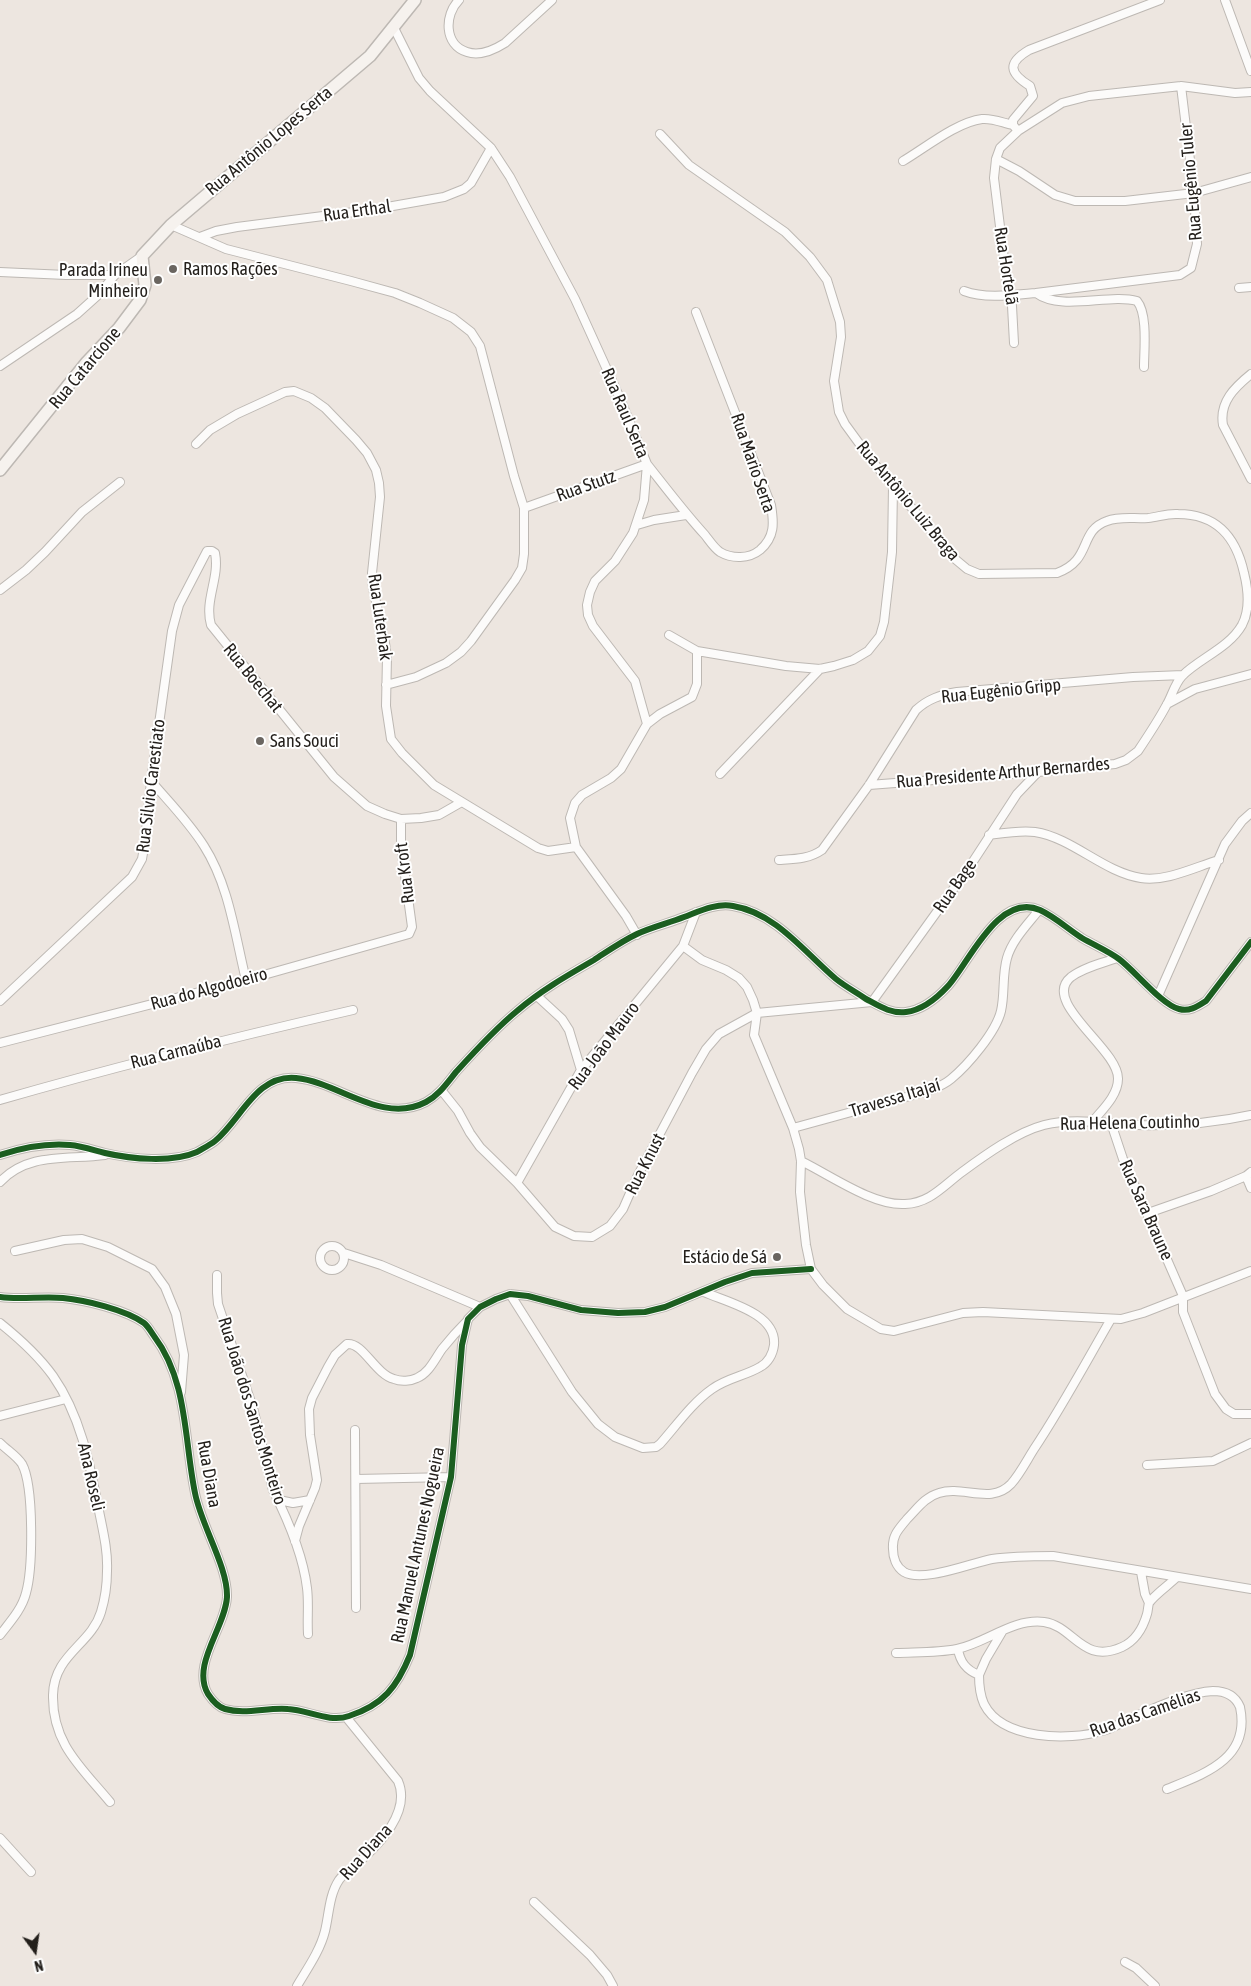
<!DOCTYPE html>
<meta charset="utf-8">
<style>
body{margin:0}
#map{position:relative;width:1251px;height:1986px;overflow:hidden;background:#ede6e0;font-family:"Asap Condensed",sans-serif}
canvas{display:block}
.north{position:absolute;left:10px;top:1926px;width:50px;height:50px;-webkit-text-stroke:4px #fff;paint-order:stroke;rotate:166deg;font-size:14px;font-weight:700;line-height:20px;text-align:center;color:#231f1b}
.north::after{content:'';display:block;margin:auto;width:18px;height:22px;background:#231f1b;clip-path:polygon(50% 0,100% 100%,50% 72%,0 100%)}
</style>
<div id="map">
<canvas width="1251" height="1986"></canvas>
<div class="north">N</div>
</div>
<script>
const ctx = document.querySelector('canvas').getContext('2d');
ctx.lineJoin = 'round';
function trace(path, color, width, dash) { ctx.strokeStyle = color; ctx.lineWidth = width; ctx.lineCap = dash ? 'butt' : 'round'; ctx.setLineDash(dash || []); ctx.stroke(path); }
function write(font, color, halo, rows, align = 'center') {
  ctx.font = font + ' "Asap Condensed",sans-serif'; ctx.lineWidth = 4; ctx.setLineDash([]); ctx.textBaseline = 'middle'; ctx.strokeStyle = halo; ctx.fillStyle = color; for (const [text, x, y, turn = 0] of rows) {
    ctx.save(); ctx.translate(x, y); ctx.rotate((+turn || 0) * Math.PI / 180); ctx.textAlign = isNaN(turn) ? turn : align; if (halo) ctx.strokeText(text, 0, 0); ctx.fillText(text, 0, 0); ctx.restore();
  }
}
const street = new Path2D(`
 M459,0C444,15 444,45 467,52C479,56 494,50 505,43L552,0
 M1225,0L1251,71
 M394,28L419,78L430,91L491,148L510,177L575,299L619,396L647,464L644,500L633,533L615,561L595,581L590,592L587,605L588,615L593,626L635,681L647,724L621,769L611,778L582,795L575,803L570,818L576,847L626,916L637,935
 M1018,131L1013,125V120L1033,96L1030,86C1009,73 1007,63 1029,50L1160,0
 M660,134L689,165L785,232L810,257L827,280L840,322L841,337L834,381L839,412L845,424L872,461L955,559L967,569L979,574L1057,573C1093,560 1078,531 1107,521C1120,516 1134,519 1148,518C1158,517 1168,513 1178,514C1217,514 1236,537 1244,573C1248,589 1250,610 1242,625C1229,648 1200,658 1182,676C1174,685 1172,696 1166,706C1158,721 1148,736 1138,751L1126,760L1115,764L1038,772L869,785
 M996,159L1019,171L1055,195L1075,201H1125L1194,193L1251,177
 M903,161C925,148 957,122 982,119C993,118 1003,123 1013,125
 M171,225L226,249L351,281L395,293L420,303L453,318L471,332L480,346L514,476L524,508V554L522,568L515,580L471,641L461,652L446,663L416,677L386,685
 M200,237L216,231L237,227L370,210L444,197L464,189L471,183L491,148
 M0,272L66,275H115
 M1239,288L1251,287
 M964,291C985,299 1013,295 1036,293
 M1014,343L1012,306L1008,291L994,178L996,159L1000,148L1018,131L1062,103L1089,96L1181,86L1235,93L1251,92
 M0,366L77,314L97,296L115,275L142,256
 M1144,367C1144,351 1148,314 1137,301C1109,293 1062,312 1036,293L1180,275L1191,268L1197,244L1194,193L1181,86
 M1251,374C1235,387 1219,402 1223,425L1251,479
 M196,444L210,430L237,414L285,392L294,391L311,398L325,408L356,440L367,453L376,470L379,483L380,497L372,573L373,588L385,643L387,657L386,706L391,739L402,753L434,785L538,848L548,851L576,847
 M647,464C666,488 684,512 705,535C709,540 714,548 720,552C732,559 749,559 760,550C775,537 774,523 771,505L696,312
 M524,508L647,464
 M637,525L654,520L686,515
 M0,590L26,570L45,552L82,512L120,482
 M669,635L697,651L786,666L820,669L834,666L853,660L868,651L880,636L884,622L892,552L893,486
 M1167,704L1195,689L1251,674
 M647,724L660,714L692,697L697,684V651
 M720,774L820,669
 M151,781C169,802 189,822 204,846C229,885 235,935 246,980
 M989,835C1004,833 1020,830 1035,832C1073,838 1103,872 1141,878C1166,882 1195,867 1219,860
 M779,860C795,859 809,859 822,850L869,785L916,710C928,699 940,695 957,692L1133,677L1183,675
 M683,946L702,960L726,970L739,978L747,987L753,1000L757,1013L754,1035L793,1128L799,1149L801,1161L800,1192L806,1245L811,1269L823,1285L847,1309L881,1329L894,1331L963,1313L983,1312L1121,1319L1143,1313L1251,1271
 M537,996L562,1019L569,1030L581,1070
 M1158,996L1225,844L1242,821L1251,813
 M0,1001L132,877L142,859L145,842L151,781L172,631L179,605L207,551H212L215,553C220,578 204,600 211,625L334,777L367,806L385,814L401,819L421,818L439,815L460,803
 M872,1002L972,863L1017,794L1038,772
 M0,1043L246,980L409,934L412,927L401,846V819
 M442,1091L458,1111L470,1133L480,1147L517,1183L555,1227L574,1236L592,1237L610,1226L623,1209L638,1175L692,1073L706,1049L719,1034L757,1013L872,1002
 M0,1100C117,1066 235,1037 353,1010
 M1093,1121C1103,1109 1118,1095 1118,1079C1119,1049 1040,1002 1071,977C1084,967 1103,963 1117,958
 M1111,1123L1123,1159L1183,1296V1312L1215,1394L1226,1409L1234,1414H1251
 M793,1128L928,1091C936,1088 944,1085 951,1079C968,1065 996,1032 1001,1011C1005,994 1002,975 1007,958C1012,940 1028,924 1039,910
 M0,1155C24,1147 45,1143 70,1145C82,1146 93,1150 105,1153C131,1159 172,1163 197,1152C202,1149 210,1145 215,1141C241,1120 256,1074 296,1078C339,1082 382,1125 426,1102C439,1095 447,1083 456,1072C475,1051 495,1029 517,1011C540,991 568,975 594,960C608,951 622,941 637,934C652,927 669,923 684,917C700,911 716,903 733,906C776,913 805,953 836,979C846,987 856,992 866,999C879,1006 891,1014 906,1012C922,1010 937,998 948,986C969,963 998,892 1040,910C1055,917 1068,929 1082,938C1094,945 1108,951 1119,959C1135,971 1162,1005 1179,1009C1190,1012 1198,1006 1206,1001L1251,942
 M801,1161C830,1175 873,1206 905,1204C930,1203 943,1186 962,1172C985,1155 1017,1132 1044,1125C1075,1117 1107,1124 1138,1125C1175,1126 1215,1123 1251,1115
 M1251,1172L1246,1176L1251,1188
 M0,1182C28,1152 67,1160 105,1155
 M517,1183L581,1070L683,946L696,912
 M1148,1213L1211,1191L1246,1176
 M320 1258a12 12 0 1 1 24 0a12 12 0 1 1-24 0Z
 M15,1251L64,1240L82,1239L108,1247L152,1269L165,1287L176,1314L184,1355L181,1392
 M344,1253L381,1265L480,1307
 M217,1275V1293L218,1304L253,1408L273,1490C288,1520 303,1554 307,1588C309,1603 307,1619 308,1634
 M510,1294L572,1392L598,1424L615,1437L643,1448L656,1447L660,1444C676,1426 692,1403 712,1389C727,1378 745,1376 760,1367C768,1363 773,1354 774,1345C777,1313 726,1302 704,1292
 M0,1297C20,1300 42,1296 63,1298C85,1300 126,1310 144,1323C148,1326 151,1332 154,1336C188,1381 184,1440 195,1493C201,1525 228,1567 227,1597C225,1628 191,1665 208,1694C212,1700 218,1707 225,1709C245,1715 268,1707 288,1709C308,1710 329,1723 349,1716C383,1705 397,1687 410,1655L451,1477L462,1345L468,1319L480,1307L496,1299L510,1294L528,1296L581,1310L618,1313L645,1312L665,1307L725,1282L752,1273L811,1269
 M1111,1319C1086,1362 1062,1407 1034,1449C1027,1460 1020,1474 1011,1484C991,1505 963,1485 939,1493C925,1497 917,1509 907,1519C899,1529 892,1535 893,1549C893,1557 896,1567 904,1572C923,1583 971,1563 992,1559C1013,1556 1033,1556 1053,1556L1251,1589
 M0,1323C20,1339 38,1355 53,1376C81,1416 90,1465 99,1511C103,1531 108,1551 107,1571C107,1585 105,1599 101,1612C91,1645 54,1654 53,1695C52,1744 82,1768 110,1802
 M0,1416L66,1399
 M355,1430L356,1608
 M0,1443C7,1450 17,1456 22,1464C34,1486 33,1568 26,1593C22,1609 10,1622 0,1635
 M1147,1465L1213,1461L1251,1443
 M356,1479L451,1477
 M279,1500L293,1503L310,1500
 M295,1541L299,1526L315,1488L317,1480L310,1435L309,1409L312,1398L328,1367L335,1355L347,1344C363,1342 375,1374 394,1379C401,1382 411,1381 417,1378C429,1373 435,1359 442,1349C450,1339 459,1329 468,1320
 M1141,1572L1145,1594L1149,1603
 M958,1649C960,1662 966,1670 979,1675C979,1685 980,1695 984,1704C1002,1740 1069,1741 1102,1731C1111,1729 1119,1724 1127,1720C1150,1710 1188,1692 1213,1691C1225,1691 1235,1695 1240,1707C1251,1759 1204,1774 1167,1789
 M896,1653C916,1652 937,1653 957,1649C986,1643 1013,1618 1044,1622C1074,1626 1082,1665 1122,1647C1135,1641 1143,1628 1147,1614C1148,1611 1148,1606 1149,1603C1154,1595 1170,1584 1177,1577
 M979,1675L986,1659L1002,1632
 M0,1838L31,1872
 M534,1902L590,1955L607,1975L613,1986
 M1125,1962L1136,1968L1155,1986
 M297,1986C307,1969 320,1951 325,1931C329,1915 329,1895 339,1880C344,1873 352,1868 359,1862C380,1844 411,1811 398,1781L346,1717`);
const secondary = new Path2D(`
 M0,470L87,362L119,328L140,300L145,285L142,256L171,225L370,56L415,0`);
const cycleway = new Path2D(`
 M0,1155C24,1147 45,1143 70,1145C82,1146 93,1150 105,1153C131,1159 172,1163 197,1152C202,1149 210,1145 215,1141C241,1120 256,1074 296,1078C339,1082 382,1125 426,1102C439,1095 447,1083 456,1072C475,1051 495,1029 517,1011C540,991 568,975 594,960C608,951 622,941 637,934C652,927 669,923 684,917C700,911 716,903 733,906C776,913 805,953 836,979C846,987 856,992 866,999C879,1006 891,1014 906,1012C922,1010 937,998 948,986C969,963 998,892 1040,910C1055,917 1068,929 1082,938C1094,945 1108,951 1119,959C1135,971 1162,1005 1179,1009C1190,1012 1198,1006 1206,1001L1251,942
 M0,1297C20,1300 42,1296 63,1298C85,1300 126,1310 144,1323C148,1326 151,1332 154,1336C188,1381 184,1440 195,1493C201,1525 228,1567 227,1597C225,1628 191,1665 208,1694C212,1700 218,1707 225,1709C245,1715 268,1707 288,1709C308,1710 329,1723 349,1716C383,1705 397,1687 410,1655L451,1477L462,1345L468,1319L480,1307L496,1299L510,1294L528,1296L581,1310L618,1313L645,1312L665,1307L725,1282L752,1273L811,1269`);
const markers = [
 [173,269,5,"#6a6560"],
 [158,280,5,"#6a6560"],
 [260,741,5,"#6a6560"],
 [777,1257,5,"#6a6560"]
];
const streetNames = [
 ["Rua Antônio Lopes Serta",269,141,-40],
 ["Rua Eugênio Tuler",1191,182,-95],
 ["Rua Erthal",357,211,-8],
 ["Rua Hortelã",1006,266,81],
 ["Rua Catarcione",85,368,-50],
 ["Rua Raul Serta",625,413,67],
 ["Rua Mario Serta",753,463,71],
 ["Rua Stutz",586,486,-20],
 ["Rua Antônio Luiz Braga",908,501,50],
 ["Rua Luterbak",380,617,82],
 ["Rua Boechat",253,678,51],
 ["Rua Eugênio Gripp",1001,691,-6],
 ["Rua Presidente Arthur Bernardes",1003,773,-5],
 ["Rua Silvio Carestiato",151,786,-83],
 ["Rua Kroft",405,873,-97],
 ["Rua Bage",955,886,-55],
 ["Rua do Algodoeiro",209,989,-15],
 ["Rua João Mauro",604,1046,-53],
 ["Rua Carnaúba",176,1052,-14],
 ["Travessa Itajaí",895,1098,-17],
 ["Rua Helena Coutinho",1130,1123,-1],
 ["Rua Knust",645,1164,-63],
 ["Rua Sara Braune",1146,1210,66],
 ["Rua João dos Santos Monteiro",252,1411,73],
 ["Rua Diana",209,1474,80],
 ["Ana Roseli",91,1477,77],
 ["Rua Manuel Antunes Nogueira",418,1545,-78],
 ["Rua das Camélias",1145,1713,-19],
 ["Rua Diana",366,1852,-48]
];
const poiNames = [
 ["Ramos Rações",183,269],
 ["Parada Irineu",148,270,"right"],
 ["Minheiro",148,291,"right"],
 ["Sans Souci",270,741],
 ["Estácio de Sá",767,1257,"right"]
];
trace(street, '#bdb8b3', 10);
trace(secondary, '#bdb8b3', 14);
trace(street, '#fcfbfa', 8);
trace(secondary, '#f6f2ee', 11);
trace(cycleway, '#1b5e20', 6);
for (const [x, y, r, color] of markers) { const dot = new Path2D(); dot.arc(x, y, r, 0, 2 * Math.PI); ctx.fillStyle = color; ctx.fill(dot); trace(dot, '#fff', 2); }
write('18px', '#231f1b', '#fff', streetNames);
write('18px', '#231f1b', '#fff', poiNames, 'left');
</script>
